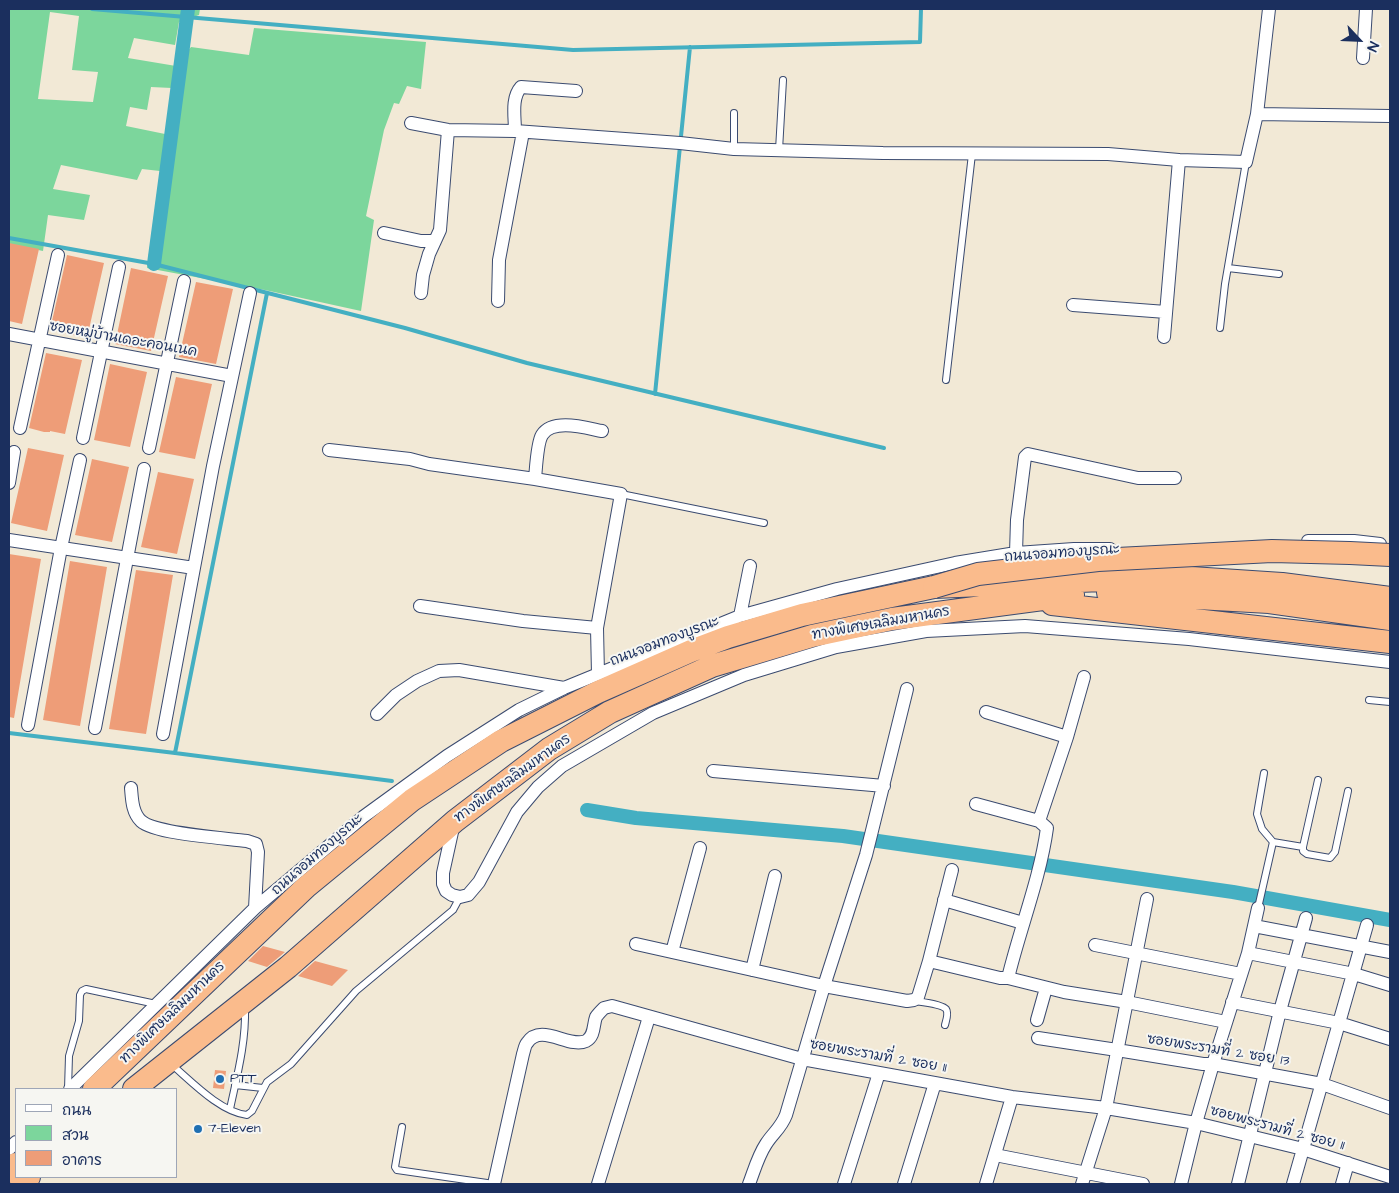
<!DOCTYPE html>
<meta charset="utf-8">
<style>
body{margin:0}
#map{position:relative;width:1399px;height:1193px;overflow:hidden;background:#f2e9d6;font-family:"Architects Daughter","Playpen Sans Thai",sans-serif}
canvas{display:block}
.frame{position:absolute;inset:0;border:10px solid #1b2f5e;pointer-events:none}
.legend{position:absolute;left:15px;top:1088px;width:162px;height:90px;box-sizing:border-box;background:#f6f6f2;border:1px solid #9ea6b7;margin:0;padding:6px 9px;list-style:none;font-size:15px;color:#1b2f5e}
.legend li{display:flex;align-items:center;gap:10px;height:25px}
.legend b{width:25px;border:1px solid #9ea6b7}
.north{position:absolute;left:1334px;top:15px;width:50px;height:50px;-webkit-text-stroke:4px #f6f6f2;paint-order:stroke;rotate:115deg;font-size:14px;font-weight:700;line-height:20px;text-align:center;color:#1b2f5e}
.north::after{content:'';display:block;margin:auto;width:18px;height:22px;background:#1b2f5e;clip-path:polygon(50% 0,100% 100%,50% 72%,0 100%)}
</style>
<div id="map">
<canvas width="1399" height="1193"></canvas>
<div class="frame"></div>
<ul class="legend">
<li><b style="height:6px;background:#fff"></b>ถนน</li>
<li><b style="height:14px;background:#7cd69c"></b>สวน</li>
<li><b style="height:14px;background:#ee9d78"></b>อาคาร</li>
</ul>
<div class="north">N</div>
</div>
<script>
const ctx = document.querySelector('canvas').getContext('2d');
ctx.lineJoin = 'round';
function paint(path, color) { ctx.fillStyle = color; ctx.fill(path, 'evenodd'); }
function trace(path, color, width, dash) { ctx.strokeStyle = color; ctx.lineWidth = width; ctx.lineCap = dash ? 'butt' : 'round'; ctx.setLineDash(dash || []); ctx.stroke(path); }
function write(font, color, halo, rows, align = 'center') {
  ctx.font = font + ' "Architects Daughter","Playpen Sans Thai",sans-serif'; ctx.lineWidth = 4; ctx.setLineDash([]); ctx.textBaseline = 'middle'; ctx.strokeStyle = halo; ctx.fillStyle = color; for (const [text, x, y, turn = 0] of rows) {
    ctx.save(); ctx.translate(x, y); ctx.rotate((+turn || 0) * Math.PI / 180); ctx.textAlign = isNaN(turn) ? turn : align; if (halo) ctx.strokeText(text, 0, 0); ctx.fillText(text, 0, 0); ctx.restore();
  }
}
const green = new Path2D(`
 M9,9H200L199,15L179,22L175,45L134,38L128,58L176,66L191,47L249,55L254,28L426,42L421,89L407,86L399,104L394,103L384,130L366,216L374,220L361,311L265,290L147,268L160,171L142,169L137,180L61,165L53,189L90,195L84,220L48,215L43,251L9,244ZM50,12L79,16L72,70L98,72L93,102L38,99ZM151,87L172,88L165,134L126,126L130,107L147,110Z`);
const stream = new Path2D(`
 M92,9L573,50L920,42L921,9
 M9,238L154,264L405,328L527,363L884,448
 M655,394L690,47
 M9,733L175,753L392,781
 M175,753L267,293`);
const canal = new Path2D(`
 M154,264L188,9
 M587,810L636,818L843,836L1233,892L1390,920`);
const building = new Path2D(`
 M9,243L39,249L22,324L9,321Z
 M67,255L104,263L87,338L50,330Z
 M131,268L168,276L151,351L115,344Z
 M196,282L233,289L216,364L179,357Z
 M46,353L82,360L65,434L50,431V432H44L29,428Z
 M110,364L147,372L130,447L94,440Z
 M176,377L212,384L195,459L159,452Z
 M28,448L64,455L47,531L11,523Z
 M92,459L129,467L112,542L75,535Z
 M158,472L194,479L177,554L141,547Z
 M9,554L41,559L14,718L9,717Z
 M70,561L107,567L80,726L43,720Z
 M136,570L173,575L146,734L109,729Z
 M263,946L285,952L267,967L248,961Z
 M315,961L348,970L332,986L298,976Z
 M215,1070L226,1071L224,1089L213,1088Z`);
const lane = new Path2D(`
 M734,149V113
 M779,150L783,80
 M1228,268L1279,274
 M1220,328L1225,284L1246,162
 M946,380L972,154
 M621,494L764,523
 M1369,700L1390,702
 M1264,773L1257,814L1262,829L1273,842L1303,847
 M1318,780L1303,847V851L1307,854L1330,858L1335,852L1348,791
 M1258,908L1273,842
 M915,1001C922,1002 942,1004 946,1009C949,1013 946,1021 945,1025
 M171,1064C191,1081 220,1112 247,1115L252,1111L267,1082L291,1064L356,991L453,910L460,897
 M235,1085L263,1088
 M68,1089L69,1056L79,1021L80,995L82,991L86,989L156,1004
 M230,1109C237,1076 246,1043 245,1008
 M402,1127L395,1167L397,1170L494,1184`);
const street = new Path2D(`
 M1363,58L1366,9
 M1257,114L1390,116
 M411,123L448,130L515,131L680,143L734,149L883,153L1108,154L1179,160L1246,162L1257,114L1269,9
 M515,131C515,117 511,98 521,87L576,91
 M384,233L421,241H435
 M421,293L423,275L429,254L440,230L448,130
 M498,301L499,260L523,132
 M1073,305L1166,312
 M9,334L232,376
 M1164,337L1179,160
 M20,428L58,255
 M83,438L119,267
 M149,448L184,281
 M329,450L410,459L429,464L535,479L621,494L597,628L598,674
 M535,479C536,469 537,443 542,435C553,418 586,428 602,431
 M9,483L14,452
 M9,540L194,568
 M1308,541H1354L1380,544
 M1016,553L1017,520L1025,457L1028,454L1138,478H1175
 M420,606L523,621L597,628
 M740,616L750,566
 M986,712L1067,737
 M377,714L396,695L417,681L439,671L459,670L564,688
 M28,725L61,548L80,460
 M95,728L144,469
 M163,734L213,466L250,293
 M713,771L884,786
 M131,788C132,799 132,812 141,821C155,834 225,838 247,841L256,844L258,852L255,908
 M976,804L1039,821
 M454,823L443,873V884L446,891L452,895L460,897L468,895L479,882L517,812L538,787L562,766L653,713L744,675L836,647L926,631L1025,626L1189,639L1390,662
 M944,900L1023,923
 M1254,926L1390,952
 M636,944L824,986L907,1001L914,1000L918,997L929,961L952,870
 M1095,945L1241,974
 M672,952L700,848
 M1248,953L1354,974L1390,985
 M929,961L1000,978H1008C1020,928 1040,879 1047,828L1039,821L1067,737L1084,677
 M752,970L775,876
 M1008,978L1064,992L1127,1002L1226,1022
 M1232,1002L1339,1023L1390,1039
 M1037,1020L1046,988
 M1038,1038L1117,1050L1203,1064H1213L1322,1084L1390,1108
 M70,1089L255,908L363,817L447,756L519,710L564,688L740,616L837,589L955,563L1016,553L1074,549H1110
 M9,1149L16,1142
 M995,1155L1143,1184
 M494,1184L523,1054C524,1051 525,1045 527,1043C541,1022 569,1049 586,1041C595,1036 593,1025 596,1017C598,1014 601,1011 604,1008L612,1006L802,1059L1012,1097L1106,1108L1196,1123L1303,1149L1390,1177
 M598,1184L649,1017
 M749,1184C754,1171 758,1156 766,1144C773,1133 781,1128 786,1115L824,986L866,855L907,689
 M844,1184L879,1073
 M904,1184L935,1083
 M986,1184L1012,1097
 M1082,1184L1106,1108L1147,899
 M1181,1184L1196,1123L1213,1064L1248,953L1258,908
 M1238,1184L1280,1011L1306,918
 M1293,1184L1367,925
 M1342,1184L1348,1163`);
const highway = new Path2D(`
 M1108,593L1269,602L1390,619
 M1052,604L1390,642
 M94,1089L306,887L412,800L501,741L598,692L691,651L728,637L802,615L934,587L1176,577L1282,584L1390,598
 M134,1089L288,967L455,821L549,749L610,712L712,666L812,636L892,619L1073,595
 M9,1171L16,1164
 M21,1184L29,1177`);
const highwayBridge = new Path2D(`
 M934,587L978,574L1098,560L1272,551L1350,553L1390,555`);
const markers = [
 [220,1079,5,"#1f6fb2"],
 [198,1129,5,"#1f6fb2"]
];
const streetNames = [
 ["ซอยหมู่บ้านเดอะคอนเนค",123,340,10],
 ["ถนนจอมทองบูรณะ",1062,554,-4],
 ["ทางพิเศษเฉลิมมหานคร",881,624,-10],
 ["ถนนจอมทองบูรณะ",665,642,-21],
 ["ทางพิเศษเฉลิมมหานคร",513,779,-36],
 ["ถนนจอมทองบูรณะ",318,855,-41],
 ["ทางพิเศษเฉลิมมหานคร",173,1013,-44],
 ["ซอยพระรามที่ 2 ซอย 13",1218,1051,9],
 ["ซอยพระรามที่ 2 ซอย 11",878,1057,10],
 ["ซอยพระรามที่ 2 ซอย 11",1277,1129,15]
];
const poiNames = [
 ["PTT",230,1079],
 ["7-Eleven",208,1129]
];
paint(green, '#7cd69c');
trace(stream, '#44afc2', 4);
trace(canal, '#44afc2', 14);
paint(building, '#ee9d78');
trace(lane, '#3b4b70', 8);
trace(street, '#3b4b70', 14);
trace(highway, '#3b4b70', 24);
trace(lane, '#fff', 6);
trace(street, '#fff', 12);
trace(highway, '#fabb8c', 22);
trace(highwayBridge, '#3b4b70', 24, []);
trace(highwayBridge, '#fabb8c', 22);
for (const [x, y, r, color] of markers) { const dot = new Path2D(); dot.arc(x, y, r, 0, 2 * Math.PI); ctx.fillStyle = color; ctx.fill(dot); trace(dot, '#f6f6f2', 2); }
write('14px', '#1b2f5e', '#f6f6f2', streetNames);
write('14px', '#1b2f5e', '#f6f6f2', poiNames, 'left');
</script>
